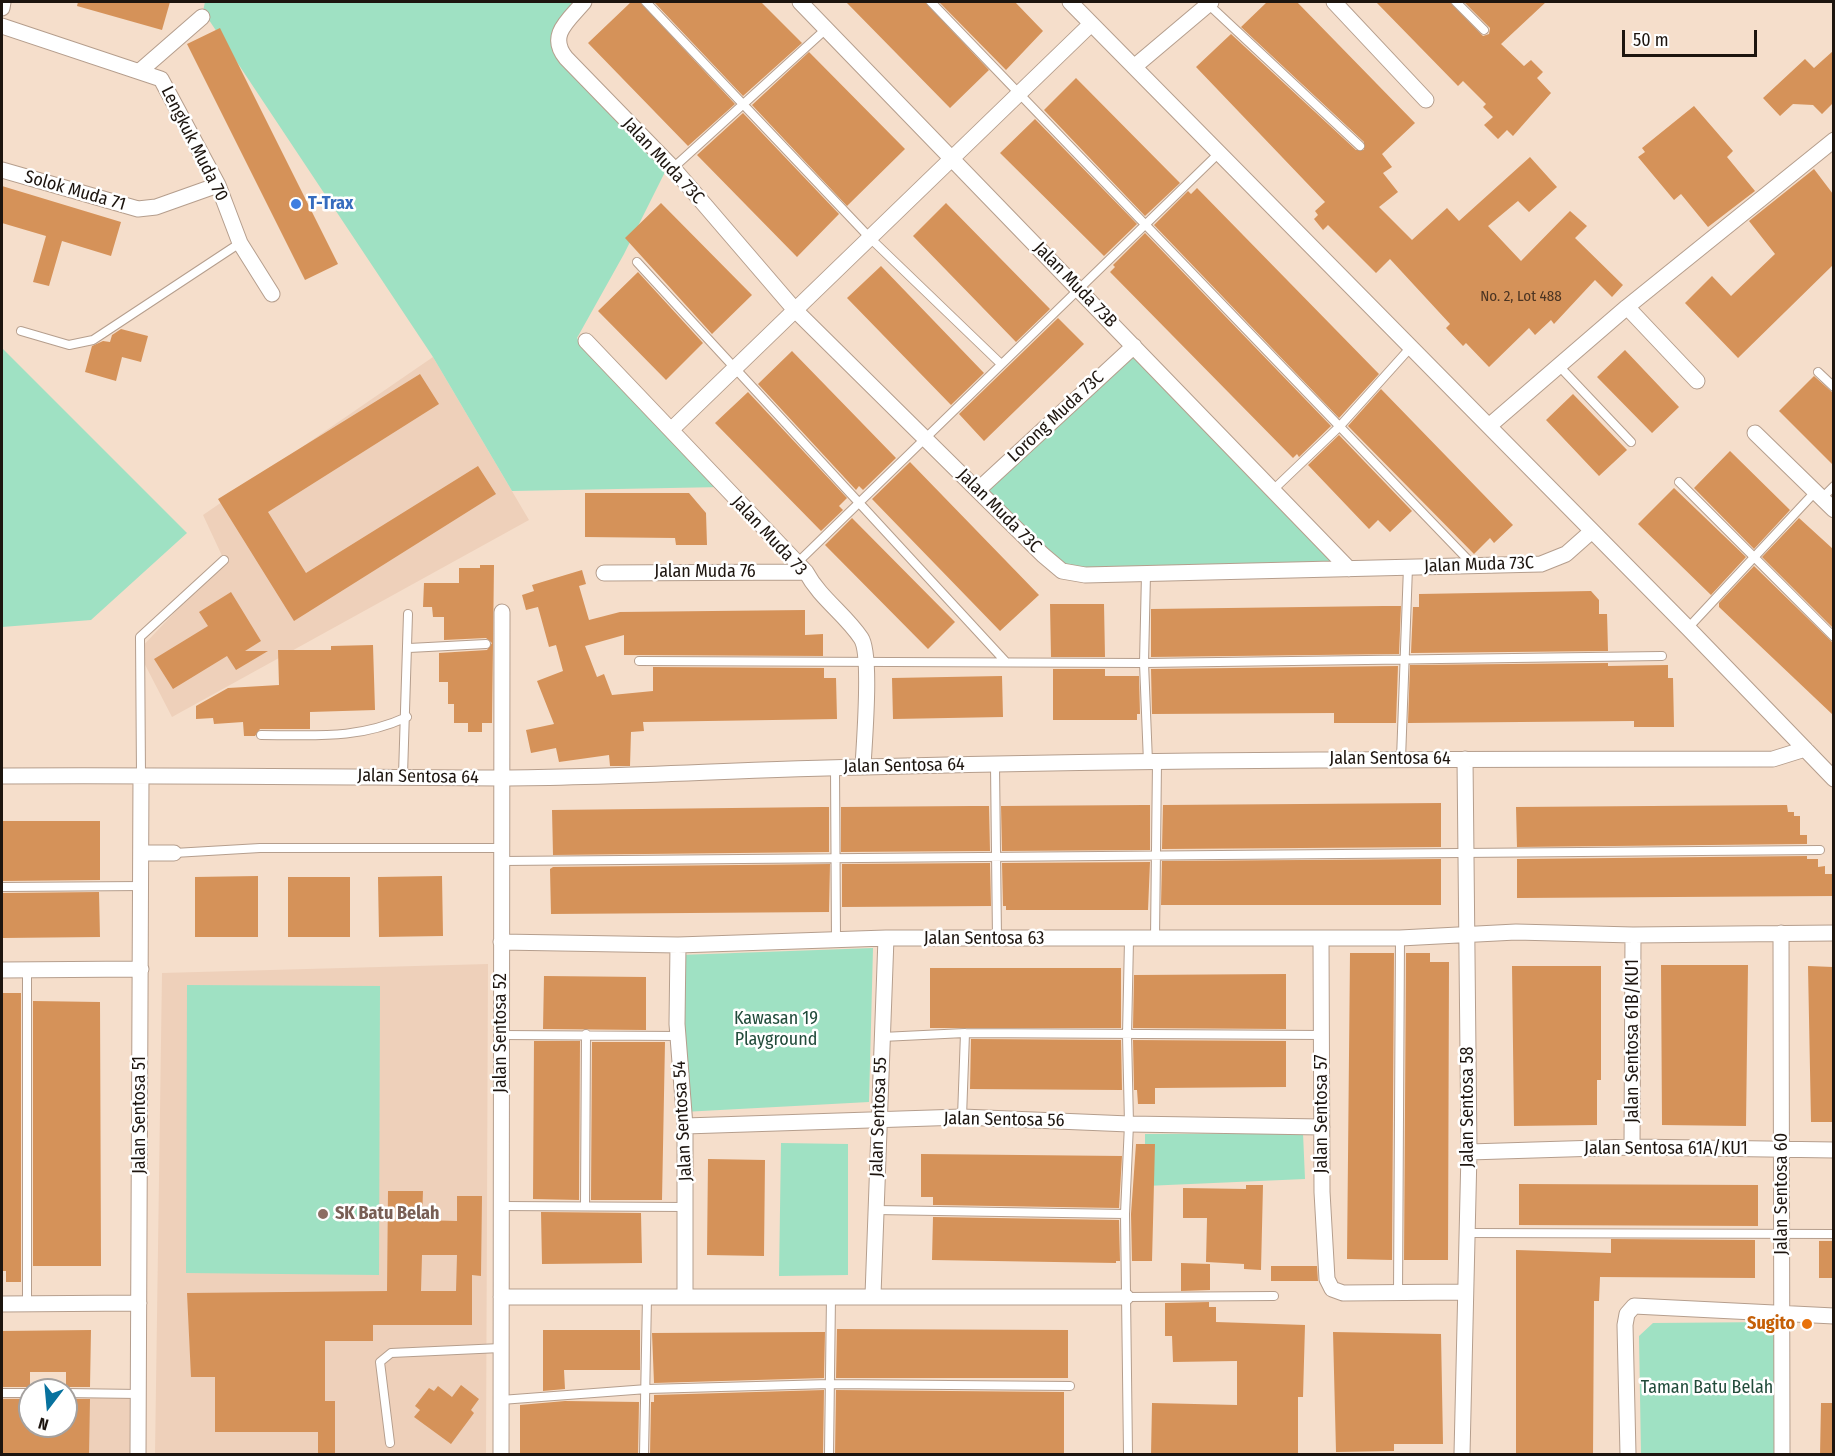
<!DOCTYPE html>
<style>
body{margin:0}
#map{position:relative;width:1835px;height:1456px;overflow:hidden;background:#f5decb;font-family:"Fira Sans Condensed",sans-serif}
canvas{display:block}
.frame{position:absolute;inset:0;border:3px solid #1d150f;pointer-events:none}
.north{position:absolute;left:18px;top:1378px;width:60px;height:60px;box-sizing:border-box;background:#fff;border:2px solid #a5a19f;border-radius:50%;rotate:196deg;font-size:16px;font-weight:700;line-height:24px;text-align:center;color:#1d150f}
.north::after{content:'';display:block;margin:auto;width:21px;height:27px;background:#08729e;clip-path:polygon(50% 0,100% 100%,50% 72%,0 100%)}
.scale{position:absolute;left:1622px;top:30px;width:135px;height:27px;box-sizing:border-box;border:3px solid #1d150f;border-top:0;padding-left:8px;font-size:18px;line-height:21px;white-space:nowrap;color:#1d150f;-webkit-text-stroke:4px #fff;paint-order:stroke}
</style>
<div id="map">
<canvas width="1835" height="1456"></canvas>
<div class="frame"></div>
<div class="north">N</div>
<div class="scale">50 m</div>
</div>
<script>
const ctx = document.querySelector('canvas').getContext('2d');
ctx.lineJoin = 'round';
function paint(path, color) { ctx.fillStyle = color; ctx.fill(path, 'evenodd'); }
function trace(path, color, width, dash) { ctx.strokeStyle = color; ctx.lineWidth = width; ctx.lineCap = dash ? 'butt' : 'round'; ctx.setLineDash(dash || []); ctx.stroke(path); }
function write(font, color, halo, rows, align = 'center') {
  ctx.font = font + ' "Fira Sans Condensed",sans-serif'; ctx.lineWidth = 5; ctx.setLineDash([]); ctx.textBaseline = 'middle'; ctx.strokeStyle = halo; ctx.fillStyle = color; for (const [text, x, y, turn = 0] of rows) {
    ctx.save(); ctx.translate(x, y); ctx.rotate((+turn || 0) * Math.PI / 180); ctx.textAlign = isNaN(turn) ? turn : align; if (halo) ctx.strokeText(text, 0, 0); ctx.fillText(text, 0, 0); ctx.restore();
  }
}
const built = new Path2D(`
 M433,357L529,520L172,717L138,651L224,560L203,515Z
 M488,964L486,1454H155L162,973Z
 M2,1395L30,1396V1426H66V1397L132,1398L131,1454H2Z`);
const green = new Path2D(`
 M205,2H585L557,32L559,53L665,172L624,254L577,338L723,487L512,491L433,357L203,11Z
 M1134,346L1349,569L1062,571L979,489Z
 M2,348L187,533L91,620L2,627Z
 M873,948L869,1102L683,1112L680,955Z
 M187,985L380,986L379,1275L186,1273Z
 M1303,1133L1305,1179L1145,1186V1134Z
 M781,1143L848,1144V1275L779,1276Z
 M1774,1322L1775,1454H1641L1639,1336L1653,1323Z`);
const building = new Path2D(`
 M78,2H170L162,30L77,6Z
 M631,2H640L735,104L688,146L588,43Z
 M654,2H761L802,43L743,96Z
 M846,2H925L989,70L950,108Z
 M939,2H1015L1043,31L1006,70Z
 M1267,2H1297L1415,123L1382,154L1392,167L1383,173L1398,192L1379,207L1412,240L1447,208L1459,221L1530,157L1557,187L1529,212L1518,201L1488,226L1521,261L1570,211L1587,226L1575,238L1623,285L1612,297L1595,280L1554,324L1551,320L1535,335L1529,328L1489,367L1466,343L1463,346L1446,328L1450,324L1390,259L1376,273L1328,225L1323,230L1314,219L1318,215L1315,211L1325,202L1196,67L1231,34L1356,150H1364V142L1241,27Z
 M1376,2H1450L1483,36L1489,34L1490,28L1464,2H1546L1501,44L1524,66L1531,60L1543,72L1537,78L1551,93L1513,136L1507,130L1498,139L1484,125L1493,117L1483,107L1486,104L1463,81L1458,86Z
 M220,28L338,264L305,280L187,44Z
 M1833,51V103L1822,114L1813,105L1793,104L1780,116L1763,98L1805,59L1814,68Z
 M809,52L905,149L847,206L752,105Z
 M1076,78L1180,183L1145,216L1044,110Z
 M1694,106L1733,151L1727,157L1755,191L1708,227L1681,194L1674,200L1638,157L1645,152L1642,148Z
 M743,113L839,214L797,257L697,155Z
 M1035,119L1137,224L1104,256L1000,153Z
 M1814,169L1833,194V265L1738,358L1685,303L1712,276L1731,296L1775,254L1749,221Z
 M2,186L121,222L111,256L62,241L49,286L33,282L46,236L2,223Z
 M1197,188L1379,374L1339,418L1154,225L1188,191L1191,194Z
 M661,203L752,295L712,334L625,238Z
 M946,203L1050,309L1016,342L913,236Z
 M1145,233L1331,426L1299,457L1297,454L1293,458L1110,272L1115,267L1113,265Z
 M881,266L984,373L951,405L847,298Z
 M638,272L703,343L666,380L598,311Z
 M1058,318L1084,344L984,441L959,414Z
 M121,329L148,336L141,362L122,357L116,381L85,372L92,346L103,341L110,342L112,335Z
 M1625,350L1679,407L1652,433L1597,377Z
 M792,351L896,458L863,490L859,486L856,490L758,384Z
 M420,374L439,404L268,512L306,573L478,466L496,494L294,621L218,499Z
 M1814,376L1833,393V465L1779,411Z
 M1381,389L1513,525L1494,543L1490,538L1474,554L1348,426Z
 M748,392L847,498L839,506L843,510L821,531L715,423Z
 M1573,394L1627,450L1599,476L1546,420Z
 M1339,435L1412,511L1390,532L1378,520L1369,529L1308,465Z
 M1730,451L1790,510L1754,549L1694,488Z
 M910,462L1039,595L1000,631L872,499Z
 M1674,488L1746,557L1711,595L1638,524Z
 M585,493H689L706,513L707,545H676L675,538L585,537Z
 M852,518L955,622L928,649L825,545Z
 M1799,518L1833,549V628L1762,557Z
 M480,565H494L492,723H482V732H468V723H454V704H448V682H439V653L487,650L492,643L486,638L444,640V617H433L432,607H423L424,583H459V568H480Z
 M1754,566L1833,643V715L1719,607V603Z
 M582,570L586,584L579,586L589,620L620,612L805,610V635L823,634V656L624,655V635L585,646L597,677L604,674L612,695L653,691V667L824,668V678H836L837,719L643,722L644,731L631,732L630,766H610L609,755L559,762L556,748L531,753L526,730L554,724L537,681L563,671L556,645L549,647L538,607L526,610L522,595L534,591L532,585Z
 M1591,591L1599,600V614H1607L1608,651L1411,653L1413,607H1419V594Z
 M231,592L261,641L245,651H268L236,670L227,656L173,689L154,659L208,626L199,612Z
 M1050,604H1104L1105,657H1051Z
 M1383,606H1401L1399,654L1151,657V609Z
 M373,645L375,710L310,712V729H260L255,736H244L243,722L214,724L213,718L196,719V706L228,688L279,685L278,650H331V646Z
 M1608,663V666L1668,665V678H1673L1674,727H1634V721L1408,723L1410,665Z
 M1398,666L1396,723H1334V713L1152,714L1151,669Z
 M1053,669H1105V676H1139L1140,714H1137V720H1053Z
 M1002,676L1003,717L893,719L892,678Z
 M1441,803V847L1162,849L1163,805Z
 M1144,805H1150V850L1002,851L1001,806Z
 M1787,805L1788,812H1794V816H1800V835H1807V844L1517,847L1516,807Z
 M971,806H989L990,851L841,852V807Z
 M822,807H829V852L553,855L552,810Z
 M2,821H100V880L2,881Z
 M1807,856V859H1818V867L1825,866V874H1832L1833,896L1517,898V859Z
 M1441,859V905H1161L1162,861Z
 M1150,862L1148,910H1006V906H1003L1002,863Z
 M990,863L991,906L842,907V864Z
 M830,864L829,912L551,914L550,869L553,867Z
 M258,876V937H195V877Z
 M442,876L443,936L379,937L378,877Z
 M288,877H350V937H288Z
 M99,892L100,937L2,938V893Z
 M1350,953H1394L1392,1260L1347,1259Z
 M1406,953H1430V962H1449L1448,1260H1404Z
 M1661,965H1748L1746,1126L1662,1125Z
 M1512,966H1601V1080H1597V1125L1514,1126Z
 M1808,966L1833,967V1122H1811Z
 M930,968H1121V1028H930Z
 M1286,974V1029L1133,1028L1134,975Z
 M544,976L646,977V1030L543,1029Z
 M2,993H21V1282H6V1271H2Z
 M33,1001L100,1002L101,1266H33Z
 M971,1039L1121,1040L1122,1090L970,1089Z
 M1133,1040L1286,1041V1087L1155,1088V1104H1138L1137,1090H1134Z
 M534,1041H580L579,1200L533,1199Z
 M592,1042H665L662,1200H591Z
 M1136,1144H1155L1152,1261H1132L1131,1214Z
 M921,1154L1122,1156L1119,1208L933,1205V1197H921Z
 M708,1159L765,1160L764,1256L707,1255Z
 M1519,1184L1758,1185V1226L1519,1225Z
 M1246,1185H1263L1261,1270L1244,1269V1264L1206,1262L1207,1218H1183V1188L1246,1189Z
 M388,1191H423L422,1220L457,1221V1196H482L481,1276L472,1275V1325H373V1341H325V1401H335V1455H318V1432H215V1377H191L187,1293L387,1291ZM422,1255H457L456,1291H421Z
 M541,1212L641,1213L642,1263L542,1264Z
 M933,1217L1119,1220L1120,1261H1116V1263L932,1260Z
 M1611,1239L1755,1240V1278L1600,1277L1599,1301H1594L1593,1455H1516V1250L1611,1253Z
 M1819,1241H1833V1278H1819Z
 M1181,1263L1210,1264V1290L1181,1291Z
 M1271,1266H1317L1318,1281H1271Z
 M1209,1302V1307H1216V1322L1305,1325L1303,1397H1298V1455H1151L1152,1403L1237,1405V1361L1173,1362L1172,1336H1165V1303Z
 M837,1329L1068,1330V1378H836Z
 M91,1330L90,1387H66V1372H30V1387H2V1331Z
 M543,1330H640V1370H564L565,1389L543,1391Z
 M818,1332H825L824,1378L654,1383L652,1333Z
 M1333,1332L1441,1334L1443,1444H1394V1451L1336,1452Z
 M461,1385L479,1399L471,1410L474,1413L451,1444L414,1417L420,1410L415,1406L429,1388L434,1391L438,1386L452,1397Z
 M824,1390L823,1455H650L651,1402H654V1395Z
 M836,1390L1064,1392V1455H835Z
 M2,1399H30V1426H66V1399H90L89,1455H2Z
 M565,1401L639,1402L638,1455H520V1405Z
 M1821,1403H1833V1455H1820Z`);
const lane = new Path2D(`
 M646,2L870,238L1000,363
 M931,2L1473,565
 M1456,2L1484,30
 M1208,4L1360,146
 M673,168L826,29
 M637,262L1005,661
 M21,331L69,345L93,340L240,243
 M1559,366L1631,442
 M1818,372L1834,387
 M1679,482L1834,637
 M1273,490L1340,426L1411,347
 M1822,498L1834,486
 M797,563L1219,153
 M1146,574L1144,663L1148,762
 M1688,628L1815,492
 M409,648L486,644
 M639,661L1144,663L1662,656
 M261,735C314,735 357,740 407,717
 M1401,759L1408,567
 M995,765L997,939
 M835,768L836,940
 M141,775L140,637L224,560
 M403,775L408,614
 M174,853L260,848H502
 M502,861L1820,850
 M2,887L142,886
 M1155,938L1157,762
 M501,1035L678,1036
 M882,1037L965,1033L1322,1035
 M962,1117L965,1033
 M585,1205L586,1034
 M501,1206L685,1207
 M876,1210L1125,1214
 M1468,1233L1834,1234
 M1398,1294L1400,938
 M1126,1297L1274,1296
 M27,1304V970
 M2,1393H30
 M66,1393L139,1394
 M501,1400L647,1389L830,1384L1070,1386
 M390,1443L380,1362L391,1353L501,1348
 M644,1454L647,1297
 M829,1454L831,1296
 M1128,1454L1125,1214L1129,1124L1127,1035L1129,940`);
const street = new Path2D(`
 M584,2C569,20 547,35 566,58L673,168L795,310L1043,555L1062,571L1085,575L1541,564L1566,554L1592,531
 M800,2L1349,569
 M1070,2L1688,628L1834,779
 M1334,2L1426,100
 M2,8L3,2
 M2,26L161,79L218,185L240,243L272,294
 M1134,67L1211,2
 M140,71L202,17
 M2,170L138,209L156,207L218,185
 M1627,307L1697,381
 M586,341L806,572C820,598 845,614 861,638C872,654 864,743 863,767
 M1489,426L1627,307L1834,140
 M672,429L1091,24
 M1755,433L1834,510
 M979,489L1134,346
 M604,573L806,572
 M2,776C168,775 334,777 500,778C621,778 743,769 865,767C1167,759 1470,759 1773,759L1805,749
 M142,853H174
 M1781,933L1782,1454
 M1321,938L1322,1192L1327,1279L1332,1289L1343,1293L1465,1292
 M501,942L678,945L886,938H1400L1516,932L1633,935L1834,933
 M678,945L677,1024L685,1126V1297
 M2,970L141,969
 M685,1126L962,1117L1129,1124L1322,1127
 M1632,1147L1633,935
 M1469,1152L1632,1147L1834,1150
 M873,1295L886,938
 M501,1297H1126
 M2,1304L139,1303
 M138,1454L141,775
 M501,1454L502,612
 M1462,1454L1469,1152L1465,759
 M1628,1454L1625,1325L1627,1314L1634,1306L1834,1316`);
const markers = [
 [296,204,6,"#3f7fe0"],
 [323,1214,6,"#8d6e63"],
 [1807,1324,6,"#e8710a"]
];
const numberNames = [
 ["No. 2, Lot 488",1521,297]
];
const streetNames = [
 ["Lengkuk Muda 70",194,144,63],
 ["Jalan Muda 73C",663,161,47],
 ["Solok Muda 71",75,191,16],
 ["Jalan Muda 73B",1075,285,46],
 ["Lorong Muda 73C",1056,417,-43],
 ["Jalan Muda 73C",999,511,45],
 ["Jalan Muda 73",769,536,47],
 ["Jalan Muda 73C",1479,565,-2],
 ["Jalan Muda 76",705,572],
 ["Jalan Sentosa 64",1390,759],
 ["Jalan Sentosa 64",904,766,-1],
 ["Jalan Sentosa 64",418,777,1],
 ["Jalan Sentosa 63",984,939],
 ["Jalan Sentosa 52",501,1033,-90],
 ["Jalan Sentosa 61B/KU1",1633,1041,-90],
 ["Jalan Sentosa 58",1468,1107,-90],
 ["Jalan Sentosa 57",1322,1114,-90],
 ["Jalan Sentosa 51",140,1115,-90],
 ["Jalan Sentosa 55",879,1117,-88],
 ["Jalan Sentosa 56",1004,1120,1],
 ["Jalan Sentosa 54",683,1121,-93],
 ["Jalan Sentosa 61A/KU1",1666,1149],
 ["Jalan Sentosa 60",1782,1194,-90]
];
const shopNames = [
 ["T-Trax",308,204]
];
const parkNames = [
 ["Kawasan 19",776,1019],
 ["Playground",776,1040],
 ["Taman Batu Belah",1707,1388]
];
const educationNames = [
 ["SK Batu Belah",335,1214]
];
const foodNames = [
 ["Sugito",1795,1324]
];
paint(built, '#eed0ba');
paint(green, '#9fe1c3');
paint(building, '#d59259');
trace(lane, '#b59e8d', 10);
trace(street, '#b59e8d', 17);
trace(lane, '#fff', 8);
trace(street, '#fff', 15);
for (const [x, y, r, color] of markers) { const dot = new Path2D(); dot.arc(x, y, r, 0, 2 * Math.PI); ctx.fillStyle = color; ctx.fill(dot); trace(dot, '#fff', 2); }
write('15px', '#4b3422', null, numberNames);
write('18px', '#1d150f', '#fff', streetNames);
write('bold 18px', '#366cbe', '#fff', shopNames, 'left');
write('18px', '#214b3a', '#fff', parkNames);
write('bold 18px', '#785e54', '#fff', educationNames, 'left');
write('bold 18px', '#c56008', '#fff', foodNames, 'right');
</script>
